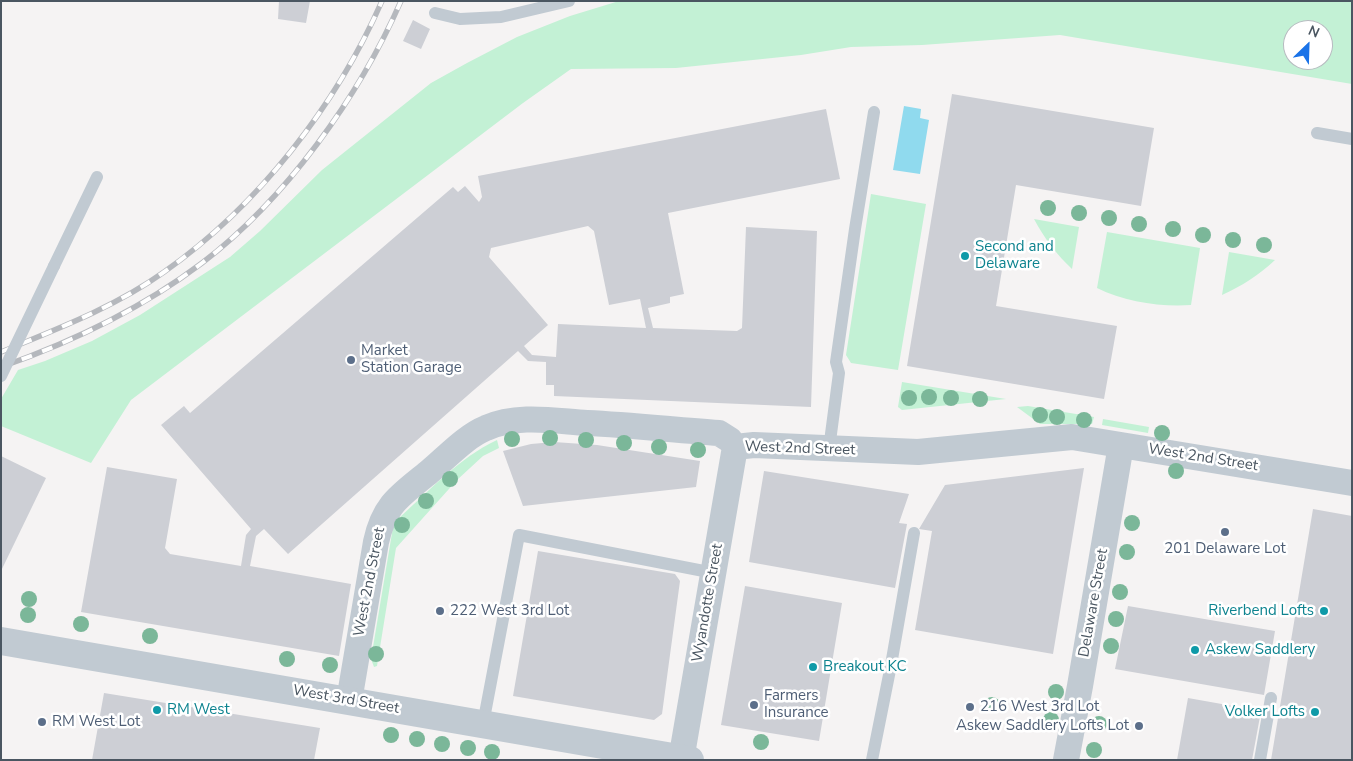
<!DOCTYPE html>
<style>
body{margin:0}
#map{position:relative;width:1353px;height:761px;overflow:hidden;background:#f5f3f3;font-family:"Nunito Sans",sans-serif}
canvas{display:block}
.frame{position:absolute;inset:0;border:2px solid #4a5661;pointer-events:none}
.north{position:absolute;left:1283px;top:20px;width:50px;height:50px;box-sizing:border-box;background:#fff;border:1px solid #b7bbc0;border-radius:50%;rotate:24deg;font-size:14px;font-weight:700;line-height:20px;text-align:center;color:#4a5661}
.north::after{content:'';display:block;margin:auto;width:18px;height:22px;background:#1a73e8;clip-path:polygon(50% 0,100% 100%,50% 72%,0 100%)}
</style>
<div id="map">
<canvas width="1353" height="761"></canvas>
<div class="frame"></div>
<div class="north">N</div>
</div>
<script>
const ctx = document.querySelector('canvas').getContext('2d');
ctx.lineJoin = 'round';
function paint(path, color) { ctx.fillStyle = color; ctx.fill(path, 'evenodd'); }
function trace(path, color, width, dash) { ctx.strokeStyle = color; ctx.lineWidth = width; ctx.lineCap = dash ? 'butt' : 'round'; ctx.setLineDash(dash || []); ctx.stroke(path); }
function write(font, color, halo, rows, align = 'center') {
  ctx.font = font + ' "Nunito Sans",sans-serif'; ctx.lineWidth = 5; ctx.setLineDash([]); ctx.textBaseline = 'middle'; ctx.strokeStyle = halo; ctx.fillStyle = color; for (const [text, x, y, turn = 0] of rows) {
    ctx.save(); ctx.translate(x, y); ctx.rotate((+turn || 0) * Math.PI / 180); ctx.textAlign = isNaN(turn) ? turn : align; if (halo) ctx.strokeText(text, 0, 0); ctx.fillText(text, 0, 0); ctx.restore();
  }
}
const green = new Path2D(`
 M619,1H1352V84L1060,35L922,45L851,47L801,55L676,68L571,69L523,103L131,400L91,463L1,426V399L18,370L45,361L92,341L140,315L230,257L260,231L322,170L431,83L467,63L517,37L570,16ZM1293,30H1323V60H1293Z
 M871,194L926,204L898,370L851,363L846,355Z
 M1034,219L1079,227L1072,269C1057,255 1044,238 1034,219Z
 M1107,232L1200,248L1191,305C1160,307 1125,302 1097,288Z
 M1229,252L1275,260C1259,275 1242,286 1222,295Z
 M902,382L1006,399L902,410L898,407Z
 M1028,406L1094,417L1092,424H1040L1017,407Z
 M1103,419L1149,427L1148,433L1102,425Z
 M497,440L499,448L483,456L457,480L396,548L377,666L374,667L371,659L393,527L399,518C430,490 459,458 497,440Z`);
const water = new Path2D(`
 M904,106L921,109L920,118L929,120L920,174L893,170Z`);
const building = new Path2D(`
 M279,1H310L306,23L278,19Z
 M413,20L430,29L421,49L403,41Z
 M952,94L1154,128L1141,206L1016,185L996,306L1117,326L1104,399L907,366Z
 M826,109L840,179L668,213L684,294L670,297V303L648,308L653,328L737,331L742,328L746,227L817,231L811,407L554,396V385H546V362L528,361L518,351L288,554L264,529L256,536L250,566L351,584L339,656L81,612L107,467L177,479L165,548L170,554L241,566L246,535L251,529L161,425L184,406L190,413L453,187L458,192L465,186L479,202L482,197L478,176ZM588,226L594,231L609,305L640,299L646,328L558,324L556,357L532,355L524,346L548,325L489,257L491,248Z
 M554,442L597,445L700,461L696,487L523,506L503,451L531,444Z
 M1,456L46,478L1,571Z
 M1084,468L1053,654L915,630L932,531L919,529L945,485Z
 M764,471L909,494L899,523L907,524L895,588L749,562Z
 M1313,509L1352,516V760H1271Z
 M538,551L675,574L680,581L662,714L654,720L513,696Z
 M745,586L842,603L819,741L721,725Z
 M1128,606L1275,631L1264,695L1115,669Z
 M104,693L320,728L314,760H92Z
 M1188,698L1261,711L1252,760H1177Z`);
const service = new Path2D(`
 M435,13L460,19L501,17L569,1
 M1317,133L1352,139
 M54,266L97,177
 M829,449L839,373L836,362L855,229L874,112
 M483,724L519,535L714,573
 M872,760L891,665L914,533
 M1260,760L1271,698`);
const minor = new Path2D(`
 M735,447L754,445L918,452L1072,437L1352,483
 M349,701L376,542C384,504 401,495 429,472C446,458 466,436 486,428C518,414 554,421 587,423C631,425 675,430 719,433L730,440L735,447
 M681,760L735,447
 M1066,760L1080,686L1121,445`);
const tertiary = new Path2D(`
 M1,641L690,760`);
const rail = new Path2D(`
 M1,352C57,329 115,307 164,272C258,206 336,106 382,1
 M1,367C72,342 141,309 202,263C285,200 359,97 401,1`);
const serviceBridge = new Path2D(`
 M1,376L54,266`);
const trees = [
 [1048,208],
 [1079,213],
 [1109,218],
 [1139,224],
 [1173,229],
 [1203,235],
 [1233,240],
 [1264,245],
 [929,397],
 [909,398],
 [951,398],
 [980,399],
 [1040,415],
 [1057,417],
 [1084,420],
 [1162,433],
 [550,438],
 [512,439],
 [586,440],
 [624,443],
 [659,447],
 [698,450],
 [1176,471],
 [450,479],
 [426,501],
 [1132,523],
 [402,525],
 [1127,552],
 [1120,592],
 [29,599],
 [28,615],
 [1116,619],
 [81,624],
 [150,636],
 [1111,646],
 [376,654],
 [287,659],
 [330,665],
 [1056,692],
 [992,705],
 [1051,720],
 [1099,724],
 [391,735],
 [417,739],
 [761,742],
 [442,744],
 [468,748],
 [1094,750],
 [492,752]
];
const markers = [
 [965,256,5,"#0f9aa8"],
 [351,360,5,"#5c6f8a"],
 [1225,532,5,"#5c6f8a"],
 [440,611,5,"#5c6f8a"],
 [1324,611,5,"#0f9aa8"],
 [1195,650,5,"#0f9aa8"],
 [813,667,5,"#0f9aa8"],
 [754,705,5,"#5c6f8a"],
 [970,707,5,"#5c6f8a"],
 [157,710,5,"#0f9aa8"],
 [1315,712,5,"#0f9aa8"],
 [42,722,5,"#5c6f8a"],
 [1139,726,5,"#5c6f8a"]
];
const cultureNames = [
 ["Second and",975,247],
 ["Delaware",975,264],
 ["Riverbend Lofts",1314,611,"right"],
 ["Askew Saddlery",1205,650],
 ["Breakout KC",823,667],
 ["RM West",167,710],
 ["Volker Lofts",1305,712,"right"]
];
const serviceNames = [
 ["Market",361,351],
 ["Station Garage",361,368],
 ["201 Delaware Lot",1225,549,"center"],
 ["222 West 3rd Lot",450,611],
 ["Farmers",764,696],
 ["Insurance",764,713],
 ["216 West 3rd Lot",980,707],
 ["RM West Lot",52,722],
 ["Askew Saddlery Lofts Lot",1129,726,"right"]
];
const streetNames = [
 ["West 2nd Street",800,449,2],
 ["West 2nd Street",1203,458,9],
 ["West 2nd Street",370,582,-79],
 ["Wyandotte Street",708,603,-80],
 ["Delaware Street",1094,603,-80],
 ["West 3rd Street",346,700,10]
];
paint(green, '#c3f1d5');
paint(water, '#90daee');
paint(building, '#cdcfd5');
trace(service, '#c1cad2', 12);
trace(minor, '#c1cad2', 26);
trace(tertiary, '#c1cad2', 28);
trace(rail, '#b5b8bd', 5.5);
trace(rail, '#fff', 4, [11]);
trace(serviceBridge, '#c1cad2', 12);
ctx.fillStyle = '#7bb799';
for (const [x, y] of trees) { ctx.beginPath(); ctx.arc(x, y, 8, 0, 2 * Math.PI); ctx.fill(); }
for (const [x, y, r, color] of markers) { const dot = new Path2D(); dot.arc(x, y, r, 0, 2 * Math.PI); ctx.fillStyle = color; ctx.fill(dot); trace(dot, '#fff', 2); }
write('15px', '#0d838f', '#fff', cultureNames, 'left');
write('15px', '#4e5e75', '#fff', serviceNames, 'left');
write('15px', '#4a5661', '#fff', streetNames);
</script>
